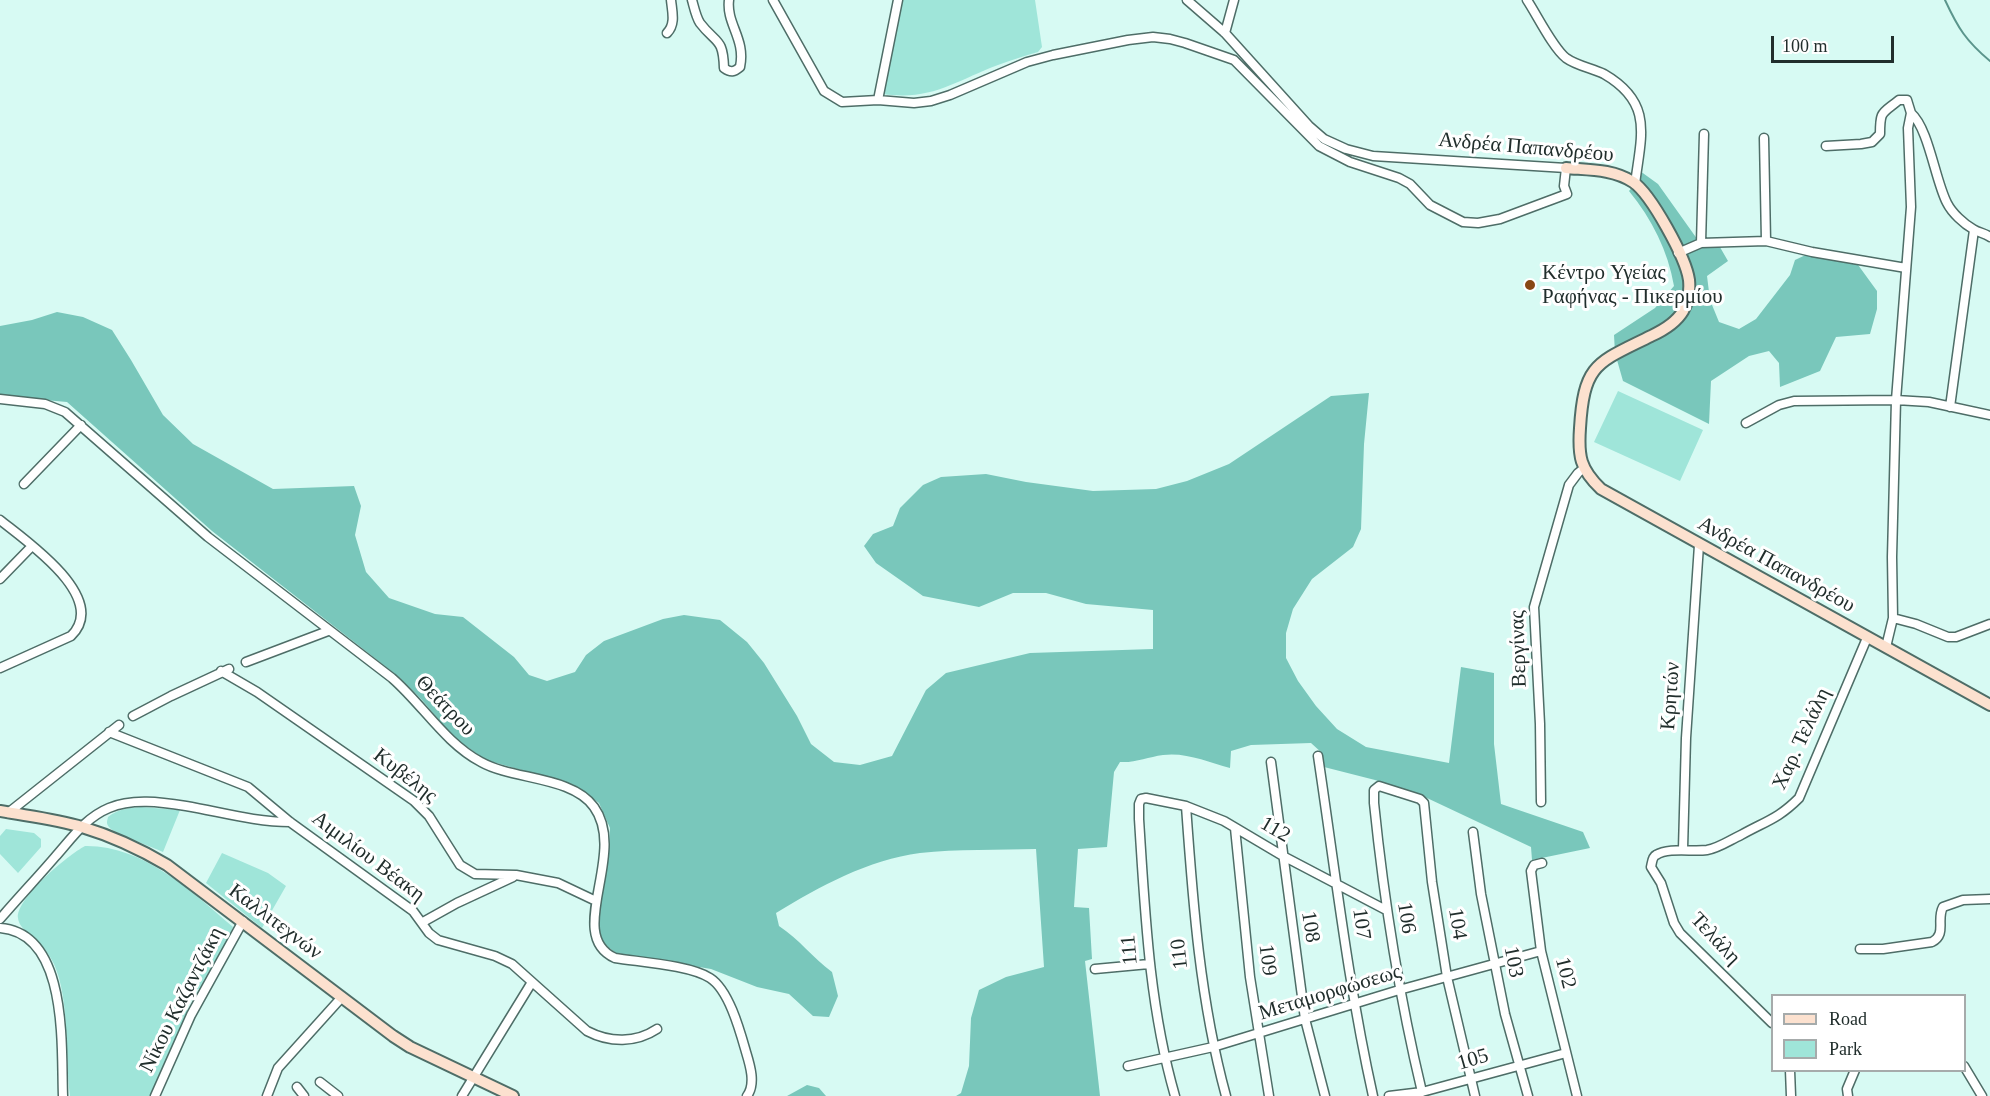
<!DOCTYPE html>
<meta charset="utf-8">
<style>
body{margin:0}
#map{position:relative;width:1990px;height:1096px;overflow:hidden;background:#d7faf3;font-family:"Times New Roman",serif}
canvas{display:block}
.legend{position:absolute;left:1771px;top:994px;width:195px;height:78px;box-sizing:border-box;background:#fff;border:2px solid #a6abab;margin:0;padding:8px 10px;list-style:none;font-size:18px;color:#212e2c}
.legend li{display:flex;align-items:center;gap:12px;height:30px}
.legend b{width:30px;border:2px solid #a6abab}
.scale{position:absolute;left:1771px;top:36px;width:123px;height:27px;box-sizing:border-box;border:3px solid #212e2c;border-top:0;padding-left:8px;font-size:18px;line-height:21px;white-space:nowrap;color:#212e2c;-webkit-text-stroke:4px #fff;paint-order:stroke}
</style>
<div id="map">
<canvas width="1990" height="1096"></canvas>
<ul class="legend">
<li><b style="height:8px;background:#fce1cf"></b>Road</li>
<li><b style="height:16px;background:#9fe5d9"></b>Park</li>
</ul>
<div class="scale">100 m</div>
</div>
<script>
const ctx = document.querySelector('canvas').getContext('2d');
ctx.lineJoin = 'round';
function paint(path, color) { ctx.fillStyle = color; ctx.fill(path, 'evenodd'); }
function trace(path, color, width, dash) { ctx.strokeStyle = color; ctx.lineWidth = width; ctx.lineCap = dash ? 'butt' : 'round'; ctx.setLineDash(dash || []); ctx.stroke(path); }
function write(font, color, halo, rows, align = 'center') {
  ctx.font = font + ' "Times New Roman",serif'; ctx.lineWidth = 6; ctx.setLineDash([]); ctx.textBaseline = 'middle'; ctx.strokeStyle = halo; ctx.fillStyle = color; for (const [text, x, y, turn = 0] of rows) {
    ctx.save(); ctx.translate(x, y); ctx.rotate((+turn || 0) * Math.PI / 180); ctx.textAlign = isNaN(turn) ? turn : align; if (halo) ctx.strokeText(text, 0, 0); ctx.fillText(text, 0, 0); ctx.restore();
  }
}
const green = new Path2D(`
 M900,0H1035L1042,47L1038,52C1024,56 1011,60 998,65C955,81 932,101 883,94C890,63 893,31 900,0Z
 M1618,391L1703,430L1680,481L1594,442Z
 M141,807L180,810L163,852C153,847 114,834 109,827C106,823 107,822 108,817C118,809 128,808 141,807Z
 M6,829L34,833L41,839V847L18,873L0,854V836Z
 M85,846C143,845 191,891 233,927L228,942L200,989L190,988C183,994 179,998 182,1008L188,1011L150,1096H70C65,1056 70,1000 54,964C51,958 46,950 41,945C34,937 19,929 18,918C16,898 68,855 85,846Z
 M222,853L268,873L286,886L262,928L206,883Z`);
const forest = new Path2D(`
 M1640,171L1658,184L1700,243L1717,242L1728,261L1707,276L1710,300L1719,322L1739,329L1756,319L1790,275L1795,260L1812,252L1853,258L1877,291V309L1870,334L1836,337L1820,371L1780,387L1779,363L1769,351L1749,356L1711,381L1709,424L1623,381L1615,353L1614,335L1655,308L1674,286C1668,251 1652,219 1629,191L1635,184Z
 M57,312L83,317L112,330L131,360L163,415L193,444L273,489L354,486L361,506L355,535L366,572L389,598L435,614L463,617L514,657L529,675L547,681L575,672L586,655L604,641L663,619L684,615L720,620L747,642L764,663L797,716L811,744L834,762L860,765L892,756L926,690L946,673L1030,653L1153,649V610L1086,604L1046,593H1013L979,607L923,596L876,563L864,546L873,534L893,526L900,508L923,485L941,477L986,474L1026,482L1093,491L1156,489L1187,481L1229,464L1331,396L1369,393L1364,444L1361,529L1353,547L1312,579L1293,609L1286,633V658L1298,681L1316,706L1337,729L1366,747L1449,763L1461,667L1494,673V744L1501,804L1583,832L1590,848L1532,860L1531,847L1427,798L1375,780L1324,767L1322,753L1311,743L1251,745L1231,751L1230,768C1208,762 1186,752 1163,755C1148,757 1135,763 1120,762L1114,772L1107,847L1078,849L1074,907L1089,908L1092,959L1085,961L1100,1096H956L961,1093L969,1066L971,1018L979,990L1006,977L1044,967L1036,849C1000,850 956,849 920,853C868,860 820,886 776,913L779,926C799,939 813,958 832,972L838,996L829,1017L813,1016L789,994L757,987L711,969L616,953C604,945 600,939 597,925L608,856L610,828L599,803L574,785L486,760L453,737L422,700L399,677L212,531L67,402L0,396V326L32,320Z
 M807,1085L819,1088L826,1096H787Z`);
const stream = new Path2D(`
 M1945,0C1958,28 1966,41 1990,61`);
const street = new Path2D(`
 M692,0C694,7 696,17 700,23C716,44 723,37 724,68C731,73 734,72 740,67C746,39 726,24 729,0
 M773,0L824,91L842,102L878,100L914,103L931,101L950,95L1027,62L1053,55L1128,40L1153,37L1170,39L1185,43L1234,60L1319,146L1350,162L1399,178L1410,184L1430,205L1463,222L1478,223L1500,219L1567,194L1564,186L1566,168L1373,156L1346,149L1324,139L1309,126L1225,33L1187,0
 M1527,0C1537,15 1553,48 1566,58C1577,66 1592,68 1604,74C1654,103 1641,136 1635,184
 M667,33C676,24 672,11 671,0
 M1225,33L1234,0
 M878,100L898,0
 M1911,113C1929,129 1935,180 1947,203C1952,213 1964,224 1973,229C1979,233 1985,233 1990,237
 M1764,138L1766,241
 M1826,146L1861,144L1872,142L1880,134C1880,110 1882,114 1899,100H1907L1911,113L1908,128L1911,207L1896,400L1892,557L1893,618L1886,647
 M1701,243L1704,134
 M1678,253L1701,243L1766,241L1812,252L1906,268
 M0,399L45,404L65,412L208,537L392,678C423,705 445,743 481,762C513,780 572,776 594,807C628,854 564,935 615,958C639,962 690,965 710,978C729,990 740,1031 746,1052C750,1065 756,1084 747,1096
 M1950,407L1974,230
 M1746,423L1779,405L1794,401L1896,400L1929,402L1990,415
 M24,484L81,425
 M0,520C26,541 110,598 71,636L0,668
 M0,579L32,546
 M1893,618L1916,624L1948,637H1956L1990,624
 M246,662L328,631
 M221,671L257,692L414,801L429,816L460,865L475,874L516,875L558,883L596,901
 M133,716L171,696L229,669
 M109,732L248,787L290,822L413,911L429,933L438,940L495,956L512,964L587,1031C610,1043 636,1043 657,1029
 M1318,756C1335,869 1348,984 1373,1096
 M1271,762L1305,1019L1325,1096
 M1541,802L1540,724L1534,607L1569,485L1578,473L1583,469
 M1186,806C1193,904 1200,1001 1226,1096
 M8,813L119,725
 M1235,828L1250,977L1269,1096
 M1473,832L1481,894L1505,1014L1528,1096
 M1683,849L1686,738L1699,545
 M1542,863L1534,865L1531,871L1541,951L1577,1096
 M0,919C18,898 37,878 55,857C72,838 85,818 109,808C132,798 161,802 186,806C221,812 255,822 290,822
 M423,922L457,903L513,877
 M0,928C69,933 61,1048 63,1096
 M1860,949H1883L1932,942C1947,934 1936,920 1943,907L1963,900L1990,899
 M1095,969L1149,964
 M1772,1023L1680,933L1674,923L1661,883L1651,867C1652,863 1652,857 1656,855C1669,847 1692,852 1707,850C1719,848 1730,840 1741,835C1766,821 1778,819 1799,798L1867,638
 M1128,1066L1213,1047L1399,990L1541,951
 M1964,1066L1982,1096
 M1790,1070L1791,1096
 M320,1082L338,1096
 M297,1087L304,1096
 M1422,1092C1399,996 1384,901 1374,803V790L1379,786L1420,799L1424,803L1432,882L1447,977L1475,1096
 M155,1096L191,1015L243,921
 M267,1096L278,1068L342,997
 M462,1096L532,982
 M1175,1096C1149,1006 1145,912 1139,819V804L1141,799L1146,798L1186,806L1224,821L1283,856L1386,910
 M1389,1096L1422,1092L1566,1053
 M1848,1096L1847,1089L1855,1070`);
const secondary = new Path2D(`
 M1566,168C1589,170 1613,169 1633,182C1651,194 1686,258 1689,280C1690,290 1688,302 1683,311C1676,323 1664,330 1651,336C1597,363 1584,363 1580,428C1578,456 1580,469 1601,489L1990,705
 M0,811C27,816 56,819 82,827C112,836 140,849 167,865L393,1036L410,1047L513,1096`);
const markers = [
 [1530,285,6,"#884713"]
];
const streetNames = [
 ["Ανδρέα Παπανδρέου",1526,148,5],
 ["Ανδρέα Παπανδρέου",1776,565,29],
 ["Βεργίνας",1519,649,-92],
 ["Κρητών",1671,696,-86],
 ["Θεάτρου",445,706,46],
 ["Χαρ. Τελάλη",1802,739,-65],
 ["Κυβέλης",405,776,38],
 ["112",1275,830,30],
 ["Αιμιλίου Βέακη",368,857,37],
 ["106",1406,918,81],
 ["Καλλιτεχνών",275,922,37],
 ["107",1361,924,82],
 ["104",1457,924,81],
 ["108",1310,927,81],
 ["Τελάλη",1715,939,47],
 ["111",1130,950,-95],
 ["110",1180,954,-97],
 ["109",1267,960,83],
 ["103",1513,962,79],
 ["102",1565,973,76],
 ["Μεταμορφώσεως",1330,993,-17],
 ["Νίκου Καζαντζάκη",182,1000,-63],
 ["105",1473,1060,-16]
];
const poiNames = [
 ["Κέντρο Υγείας",1542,273],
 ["Ραφήνας - Πικερμίου",1542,297]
];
paint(green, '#9fe5d9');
paint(forest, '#79c7bb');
trace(stream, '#5b958c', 2);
trace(street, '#4e6d67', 11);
trace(secondary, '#4e6d67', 14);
trace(street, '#fff', 8);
trace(secondary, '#fce1cf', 10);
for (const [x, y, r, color] of markers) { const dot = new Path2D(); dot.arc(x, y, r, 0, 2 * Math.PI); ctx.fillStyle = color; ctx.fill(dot); trace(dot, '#fff', 2); }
write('21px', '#212e2c', '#fff', streetNames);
write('21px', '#212e2c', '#fff', poiNames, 'left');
</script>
